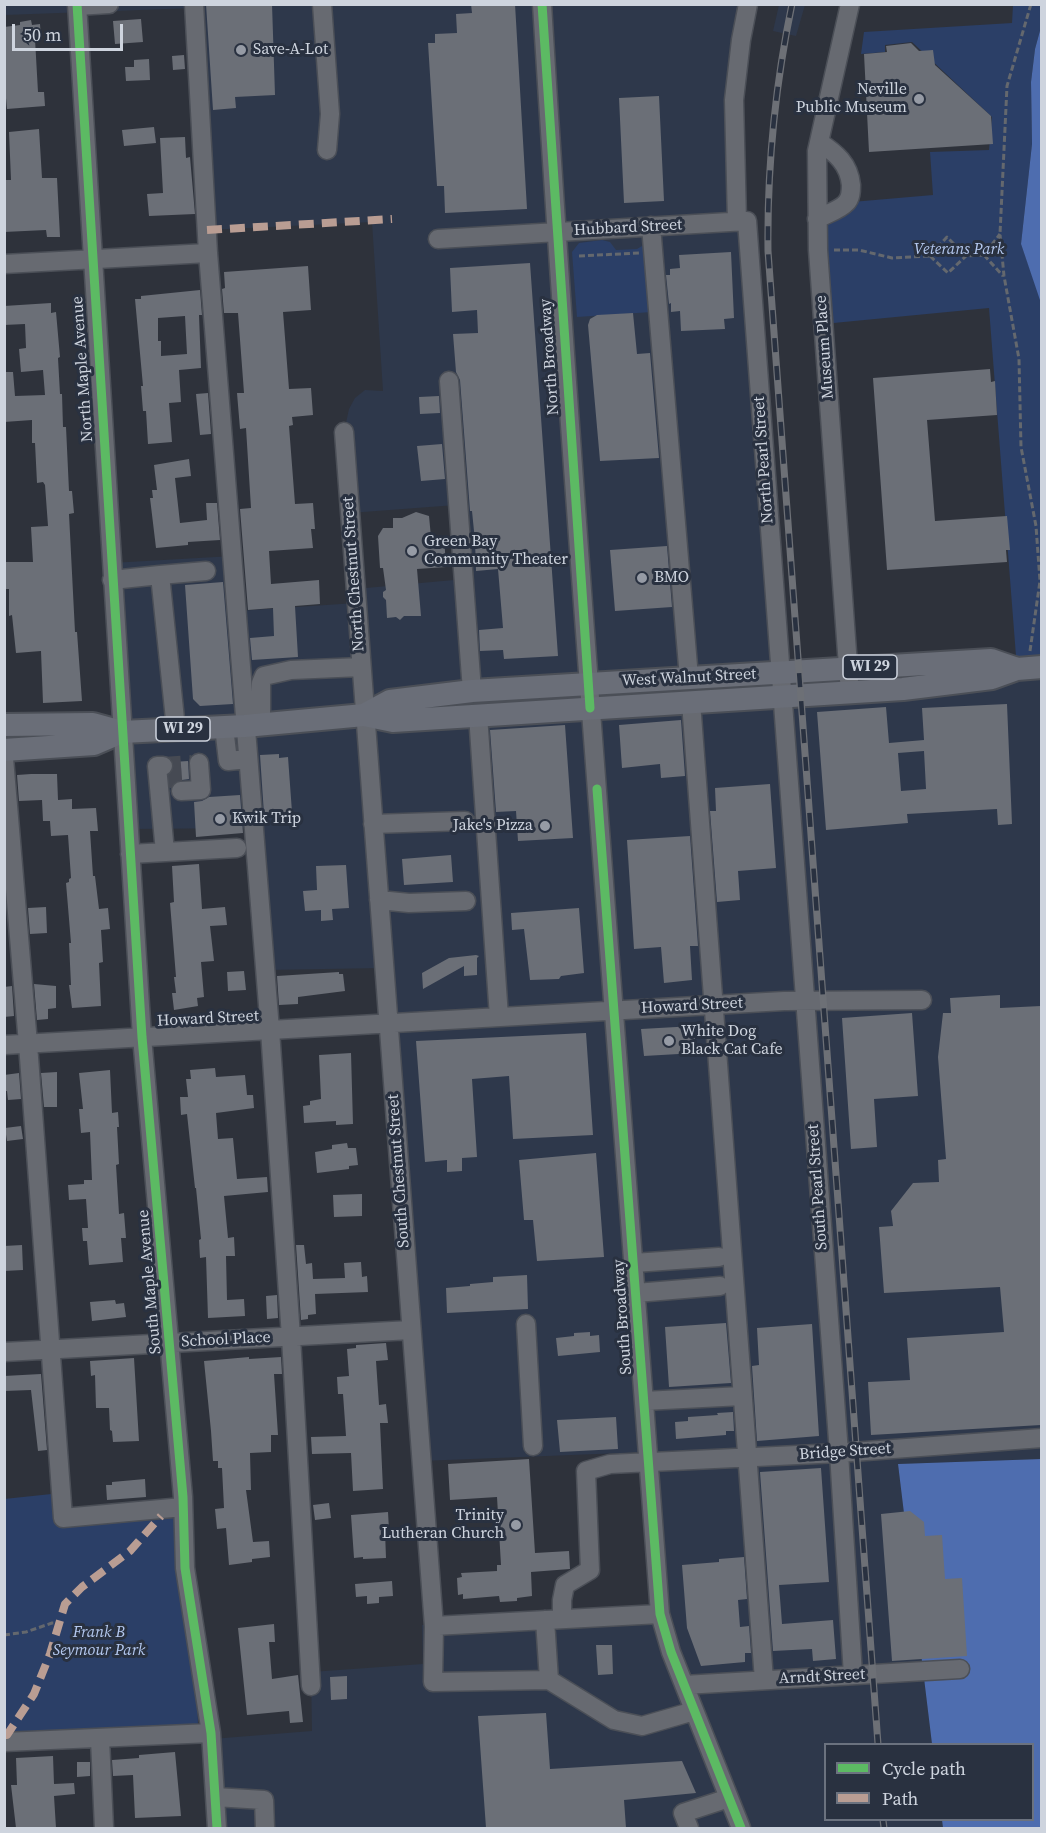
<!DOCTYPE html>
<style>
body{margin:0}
#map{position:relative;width:1046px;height:1833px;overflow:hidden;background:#2e323b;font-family:"Source Serif 4",serif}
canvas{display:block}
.frame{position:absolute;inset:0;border:6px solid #ced4de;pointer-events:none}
.legend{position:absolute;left:824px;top:1743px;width:210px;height:78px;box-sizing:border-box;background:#293140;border:2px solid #6b727f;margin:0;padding:8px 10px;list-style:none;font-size:18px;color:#ced4de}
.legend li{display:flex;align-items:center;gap:12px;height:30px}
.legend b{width:30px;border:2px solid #6b727f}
.scale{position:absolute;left:12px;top:24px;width:111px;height:27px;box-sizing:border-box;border:3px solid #ced4de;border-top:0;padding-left:8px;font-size:18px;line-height:21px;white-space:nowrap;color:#ced4de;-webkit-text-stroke:4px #293140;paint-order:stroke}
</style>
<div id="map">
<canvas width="1046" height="1833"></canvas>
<div class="frame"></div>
<ul class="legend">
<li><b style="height:8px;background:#5cba63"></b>Cycle path</li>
<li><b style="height:8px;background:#b99d93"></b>Path</li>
</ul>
<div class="scale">50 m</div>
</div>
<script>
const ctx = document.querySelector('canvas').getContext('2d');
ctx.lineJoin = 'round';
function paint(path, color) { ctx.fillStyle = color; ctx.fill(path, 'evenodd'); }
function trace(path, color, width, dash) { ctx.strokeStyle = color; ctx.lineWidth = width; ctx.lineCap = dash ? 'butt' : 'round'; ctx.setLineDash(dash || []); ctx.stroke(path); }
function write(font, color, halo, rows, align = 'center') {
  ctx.font = font + ' "Source Serif 4",serif'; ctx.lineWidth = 6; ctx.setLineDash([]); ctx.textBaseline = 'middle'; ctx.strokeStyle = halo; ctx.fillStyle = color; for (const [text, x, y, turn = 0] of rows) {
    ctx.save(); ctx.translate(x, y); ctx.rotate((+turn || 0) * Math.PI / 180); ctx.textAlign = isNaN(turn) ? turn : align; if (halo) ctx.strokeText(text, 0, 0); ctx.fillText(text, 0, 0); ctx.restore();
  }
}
const built = new Path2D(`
 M4,5H748L734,109L747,221L782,698L1041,667V1459L898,1464L932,1744H826V1820H942L943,1828H217L212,1739L312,1731L311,1672L423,1664L422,1625L660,1614L647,1452L421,1461L384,968L265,970L254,828L128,829L111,563L233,556L238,611L356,603L355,589L465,579L456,505L350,513L344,432L349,409L355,398L365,390L383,391L372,222L207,230L194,8L5,15Z
 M779,5H805L796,36L773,31Z`);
const green = new Path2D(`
 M1013,5H1041V27L1035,49L1031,82L1032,144L1021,244L1042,303L1041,667L1017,669L989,308L823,324L817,205L933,195L930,152L989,150L992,117L912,42L885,45V52L861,54L864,32L1012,23Z
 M602,240L610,242L616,250L637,249L647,243L652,312L577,317L572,252L579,243Z
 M61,1493L63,1510L183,1497L196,1642L198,1726L5,1742L4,1499Z`);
const water = new Path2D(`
 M1041,27V303L1021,244L1032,144L1031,82L1035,49Z
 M1041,1459V1828H943L942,1820H1032V1744H932L898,1464Z`);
const building = new Path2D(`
 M206,4H272L275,95L235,97L236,108L213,110Z
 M471,4H515L527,209L445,213L444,186H437L428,43H435V34L457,33L456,14L472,13Z
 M141,19L143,42L115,44L113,21Z
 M31,20L32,25L40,24L41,39H35L38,92H44L45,106L7,109L4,76V27L20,25V22Z
 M911,43L919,51L933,50L935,65L991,116L993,144L869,152L864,54L887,52L886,46Z
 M184,55L185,69L173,70L172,56Z
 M149,59L150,80L126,81L125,67H134V60Z
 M659,96L664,201L624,203L619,98Z
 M154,127L156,143L124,146L122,130Z
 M39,129L42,178H57L60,237H47L46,230L4,232V180H11L9,132Z
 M185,137L186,158L190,157L195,214L149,216L147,194L163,193L160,138Z
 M731,252L734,318L724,319L725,329L681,331L680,311L671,312V303L669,304L666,275H670V269L680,268L679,255Z
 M530,263L558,656L504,659L503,650L480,651L479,630L503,628L498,569L476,571L475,541L472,511H470L460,380L456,372L453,334L478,333L477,310L452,312L450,268Z
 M308,266L311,310L283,312L289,389L311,388L313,415L292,417L293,425L289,426L295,504L313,503L315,529H311L313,548L269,551L271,584L319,580L320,604L295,606L298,657L252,660L250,638L274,636L273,608L248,610L240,509L251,508L246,428L240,429L237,393H244L238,313H224L222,289L225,288L224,272Z
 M200,290L202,315H199L201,368L179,370L181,402L169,403L172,442L148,444L146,411H143L141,386H143L135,299H141V296ZM185,316L187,354L161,356V341H158V318Z
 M51,303V313L56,312L60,357L58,358L60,394H62L63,427H66L69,491H72L74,513L69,514L75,632H77L82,701L43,703L41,651L16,653L12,615L9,616V589H4V562H33L31,527L48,526L45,485L43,482L37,483L35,443H32V420L4,422V372H13L15,396L45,395L43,370L21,372L19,349L26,348L25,324L4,325V306Z
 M633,313L637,354L650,353L659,458L600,461L588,325L590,319L597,315Z
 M990,369L991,382L995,381L997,415L927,420L935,521L1007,516L1010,550H1006L1007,562L887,570L873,378Z
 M208,393L211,434L200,435L196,394Z
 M439,396L440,413L420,414L419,397Z
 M442,444L445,479L421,481L417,446Z
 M189,459L191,476L175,478L180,523L207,520L206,503H217L220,540L188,542V545L156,548L150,498H153L152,490H157L154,465Z
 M416,512L429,516L431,537L444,536L446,567L417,569L421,616H404L400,620L396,617L387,618L386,600L383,597V592L386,590L383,568H380L378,536L383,528H393V518H402Z
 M667,546L672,607L615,611L610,550Z
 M223,582L233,704L200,706L193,699L185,585Z
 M1007,704L1012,824L998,825L997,809L907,814L908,823L826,830L817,712L886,707L889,743L924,740L922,708ZM924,751L926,789L901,791L898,753Z
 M681,720L685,776L661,778L660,764L622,768L619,725Z
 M565,725L573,838L518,841L516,811L496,812L490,730Z
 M279,754V758L288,757L292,812L264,814L260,755Z
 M188,761L189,779L175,781L170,788L169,775L173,771V762Z
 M31,774H57L58,800L72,799V809L96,808L98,831H90L93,876H95L99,909L108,908L110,929L101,930L103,962L99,963L101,1006L72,1008L69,985H71L69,943H71L66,883L69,882V879L71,878L68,835L51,836L50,821H43L42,800L19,801L17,775Z
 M770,784L776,868L738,871L740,900L717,902L710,811H716L715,788Z
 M240,795L243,833L196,837L194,802L202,801L209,797Z
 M690,836L698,946H690L692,980L664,983L661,947L634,949L627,840Z
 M451,855L453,882L404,885L402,859Z
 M199,864L202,909L225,907L227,925L210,926L214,961L201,962L204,997L197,998L198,1006L174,1010L172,993H176L174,977H176L170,903L174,902L172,866Z
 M346,865L349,908L332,909L333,920L321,921V910L305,911L303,891L317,890L316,866Z
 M46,907L47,933L30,934L28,908Z
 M579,908L584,973L561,976L559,979L530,980L524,929L512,930L511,913Z
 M476,955L479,956L477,958V975L464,976V966L423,989L422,973L449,958Z
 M244,971L246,990L228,991L227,972Z
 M339,972V974H343L345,991L298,997V1004L279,1005L277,976Z
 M34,984L56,986V1008L48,1009V1019L37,1020Z
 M12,986L14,1016L4,1017V987Z
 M1000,995V1008L1041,1006V1425L871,1435L868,1382L910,1380L907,1338L1004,1332L1000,1287L884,1293L879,1227L893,1226L891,1211L913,1183L939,1182L938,1160L946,1159L938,1057L943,1013H951L950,998Z
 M912,1013L918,1096L874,1099L877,1147L851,1149L842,1018Z
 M694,1026L696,1053L644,1056L641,1029Z
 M586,1033L593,1135L513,1139L509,1076L472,1079L477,1157L462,1158V1171L447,1172V1160L425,1162L416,1041Z
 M351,1053L353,1124L336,1125V1121L304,1123L303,1106L310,1105V1101L321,1099L319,1055Z
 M215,1068L216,1077L245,1075L247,1095H253L254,1108L216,1113L218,1139L233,1138L237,1179L267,1177L268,1192L224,1196L228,1238L234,1237L235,1256H226L227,1300L244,1299L245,1316L208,1318L206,1257L200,1258L199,1240L201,1239L196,1188H195L187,1114L181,1115L180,1097H188L186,1079H191L190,1070Z
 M110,1070L112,1113L118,1112L119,1127H117L119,1164L116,1165L119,1214L124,1213L126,1238H121L123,1262L89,1265L87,1241H83L82,1228H88L86,1199L69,1200L68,1185L84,1184V1180H92L90,1132L81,1133L79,1109H83L79,1073Z
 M57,1072V1107H44L41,1073Z
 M19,1073L21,1099L8,1100L7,1091H4V1075Z
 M21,1126L23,1139L7,1141L5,1128Z
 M347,1143L348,1148H356L358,1165L349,1166V1169L317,1173L315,1152L332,1149V1145Z
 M596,1153L604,1257L537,1261L533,1220H524L519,1160Z
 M362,1194V1216L334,1217L333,1195Z
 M22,1245L23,1270L4,1271V1246Z
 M296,1245H304L306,1264L312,1263L313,1279L345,1278L344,1263L361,1262L362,1277L367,1276L368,1292L315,1294L316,1314L308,1315V1319L301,1320Z
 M527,1275L528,1309L447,1313L446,1288L470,1286V1284L493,1282V1277Z
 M277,1295L278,1318L267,1319L266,1296Z
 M115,1300L116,1304L124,1303L126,1317L92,1321L90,1302Z
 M726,1323L731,1383L669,1387L665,1327Z
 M812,1324L819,1436L757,1441L752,1366L759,1365L757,1328Z
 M590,1332V1336L599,1335L600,1352L558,1356L556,1338L574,1336V1333Z
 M386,1343L388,1360L376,1361L379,1405L386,1404L388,1423H380L383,1489L353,1491L351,1453L312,1454L311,1437L346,1436L343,1394H338L337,1377L349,1376L347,1349L356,1348V1345Z
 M249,1357V1359L281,1357L282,1374H274L278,1435H271V1452L250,1453L251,1490H246L253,1542L269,1541L270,1557L252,1559V1562L229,1565L226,1528L217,1529L215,1509L224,1508L222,1468H218V1461H213L211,1431L204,1361Z
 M134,1358L139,1441L113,1442L112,1431L110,1430L109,1408H96L95,1375L91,1376L90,1361Z
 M41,1374L47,1450L38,1451L31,1390L4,1391V1376Z
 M733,1412L734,1431H726V1435L676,1439L675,1422L688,1421V1417L718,1415L717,1413Z
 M616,1417L618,1449L560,1452L557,1420Z
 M529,1459L535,1553L569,1551L570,1569L531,1572L532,1596L517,1598V1601L500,1602L499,1596L463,1599V1594L458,1595L457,1578L462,1577L461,1573L497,1571V1565H501L497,1497L450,1500L448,1464Z
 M821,1468L829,1582L779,1585L782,1624L833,1620L836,1659L813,1661L812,1649L773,1651L760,1472Z
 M145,1479L146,1497L107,1500L106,1485H112V1482Z
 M329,1503L331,1518L315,1520L313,1505Z
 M910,1511L924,1522L925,1536L942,1535L945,1579L962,1578L967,1656L892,1661L881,1514Z
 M388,1512L389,1530L385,1531L386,1558L363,1559V1557L354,1558L351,1515Z
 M744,1557L747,1599L738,1600L740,1627L749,1626L751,1653H745V1662L701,1666L687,1628L682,1565L719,1562V1559Z
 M392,1581L393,1596L379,1597V1603L367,1604V1596L356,1597L355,1584Z
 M274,1624L275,1642H269L272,1679L298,1675L303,1722L290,1723L289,1711L247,1715L238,1628Z
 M596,1645H612L613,1674L598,1675Z
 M347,1676V1699L331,1700L330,1677Z
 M546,1713L550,1769L682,1761L696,1793L624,1800L626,1828H486L478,1716Z
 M175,1752L181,1816L135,1818L133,1775L113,1776L112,1760L139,1758V1755Z
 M53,1756L54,1784L74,1783L75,1794L54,1796L56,1828H16L11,1785H17L16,1758Z
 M77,1762H90V1776L77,1777Z`);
const minorTunnel = new Path2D(`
 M163,766L192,764
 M164,779L193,777`);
const path = new Path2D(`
 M834,250H859L892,258L930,256L947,237L966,256L984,255L1000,234
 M984,255L1003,276
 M579,256L639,253
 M930,256L948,273L966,256
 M1030,651L1040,581L1036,526L1021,447L1019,359L1004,276L1000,234L1007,86L1031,4
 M4,1635L26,1632L52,1623H58`);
const minor = new Path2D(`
 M77,4L142,1037L183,1497L185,1568L211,1733L217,1828
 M194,4L208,253L270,1030L291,1337L311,1686
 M322,4L330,114L327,150
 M542,4C575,541 620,1078 660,1614L671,1652L741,1828
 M77,6L109,4
 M817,219C826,214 840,210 846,203C851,198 851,191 851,185C849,164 836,153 819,142
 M737,221L734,100L741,40L748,4
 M651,226L689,678
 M438,239L747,221L839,1453L853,1675
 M4,264L208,253
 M449,381L472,691
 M344,432L434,1626L433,1682L549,1680L545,1620
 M160,575L206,571
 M112,580L160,575L176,729
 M849,680L818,250L817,151L850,4
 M691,702L764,1680
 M478,715L499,1017
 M261,725V683L264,676L291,670L361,667
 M224,727L228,761L248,759
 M4,758L28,1044L63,1518L183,1507
 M163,766H157L165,852
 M181,791L201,790L199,763
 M373,824L465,821
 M130,854L237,848
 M379,900L409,903L466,901
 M4,1045L784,1001L922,1000
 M634,1263L719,1257
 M636,1293L720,1286
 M526,1324L533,1446
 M4,1352L411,1330
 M644,1401L742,1396
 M562,1619V1600L565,1585L590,1570L586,1471L610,1464L839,1453L1042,1438
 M434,1626L660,1614
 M549,1680L614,1720L642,1726L694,1711
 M684,1685L960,1669
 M100,1739L104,1828
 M4,1742L211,1733
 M215,1797L264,1800L265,1828
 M689,1828L683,1813L729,1798`);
const major = new Path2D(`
 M364,715L390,701L472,691L991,660L1017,669
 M4,725L93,724L122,732L245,726L364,715L393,721L903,689L992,678L1017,669L1042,667
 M4,750L94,744L122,732`);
const rail = new Path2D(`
 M792,4C775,86 767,167 768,251L878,1744
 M883,1820L884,1828`);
const quiet = new Path2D(`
 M207,230L392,219
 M4,1735H7L34,1694L50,1654L65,1604L82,1587L130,1551L161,1516`);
const cycleway = new Path2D(`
 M77,4L142,1037L183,1497L185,1568L211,1733L217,1828
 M542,4L590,708
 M597,789L660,1614L671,1652L741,1828`);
const markers = [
 [241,50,6,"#969ba5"],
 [919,99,6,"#969ba5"],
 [412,551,6,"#969ba5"],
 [642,578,6,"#969ba5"],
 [220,819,6,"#969ba5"],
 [545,826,6,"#969ba5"],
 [669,1041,6,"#969ba5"],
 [516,1525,6,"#969ba5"]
];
const shields = [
 [870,667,54],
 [183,729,54]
];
const shieldNames = [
 ["WI 29",870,667],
 ["WI 29",183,729]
];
const poiNames = [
 ["Save-A-Lot",253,50],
 ["Neville",907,90,"right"],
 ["Public Museum",907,108,"right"],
 ["Green Bay",424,542],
 ["Community Theater",424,560],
 ["BMO",654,578],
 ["Kwik Trip",232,819],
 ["Jake's Pizza",533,826,"right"],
 ["White Dog",681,1032],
 ["Black Cat Cafe",681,1050],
 ["Trinity",504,1516,"right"],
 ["Lutheran Church",504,1534,"right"]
];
const streetNames = [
 ["Hubbard Street",628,228,-3],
 ["Museum Place",825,347,-94],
 ["North Broadway",550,357,-94],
 ["North Maple Avenue",83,369,-94],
 ["North Pearl Street",764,460,-94],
 ["North Chestnut Street",354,574,-94],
 ["West Walnut Street",689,678,-3],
 ["Howard Street",692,1006,-3],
 ["Howard Street",208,1019,-3],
 ["South Chestnut Street",399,1171,-94],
 ["South Pearl Street",818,1187,-94],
 ["South Maple Avenue",150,1282,-95],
 ["South Broadway",623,1317,-94],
 ["School Place",226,1340,-3],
 ["Bridge Street",845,1452,-4],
 ["Arndt Street",822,1677,-3]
];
const parkNames = [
 ["Veterans Park",959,250],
 ["Frank B",99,1633],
 ["Seymour Park",99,1651]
];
paint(built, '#2e384b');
paint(green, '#2b3f67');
paint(water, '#4e6daf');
paint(building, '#6b6f77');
trace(minorTunnel, '#464a53', 18, [18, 9]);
trace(minor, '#4b4f57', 21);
trace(major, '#4b4f57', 26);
trace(path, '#64686e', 3, [6, 3]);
trace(minor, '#676a71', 18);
trace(major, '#6a6e78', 22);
trace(rail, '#6d7076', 7);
trace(rail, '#293140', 4.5, [14]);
trace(quiet, '#b99d93', 8, [15, 8]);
trace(cycleway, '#5cba63', 9);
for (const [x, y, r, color] of markers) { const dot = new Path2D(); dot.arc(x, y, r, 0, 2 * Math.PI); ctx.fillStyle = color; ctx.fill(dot); trace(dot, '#293140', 2); }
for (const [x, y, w] of shields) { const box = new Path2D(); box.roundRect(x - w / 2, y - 12, w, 24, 4.5); ctx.fillStyle = '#293140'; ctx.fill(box); trace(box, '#ced4de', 1.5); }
write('bold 15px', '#ced4de', null, shieldNames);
write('16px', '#ced4de', '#293140', poiNames, 'left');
write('16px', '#ced4de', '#293140', streetNames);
write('italic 16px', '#b4c8ef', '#293140', parkNames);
</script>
